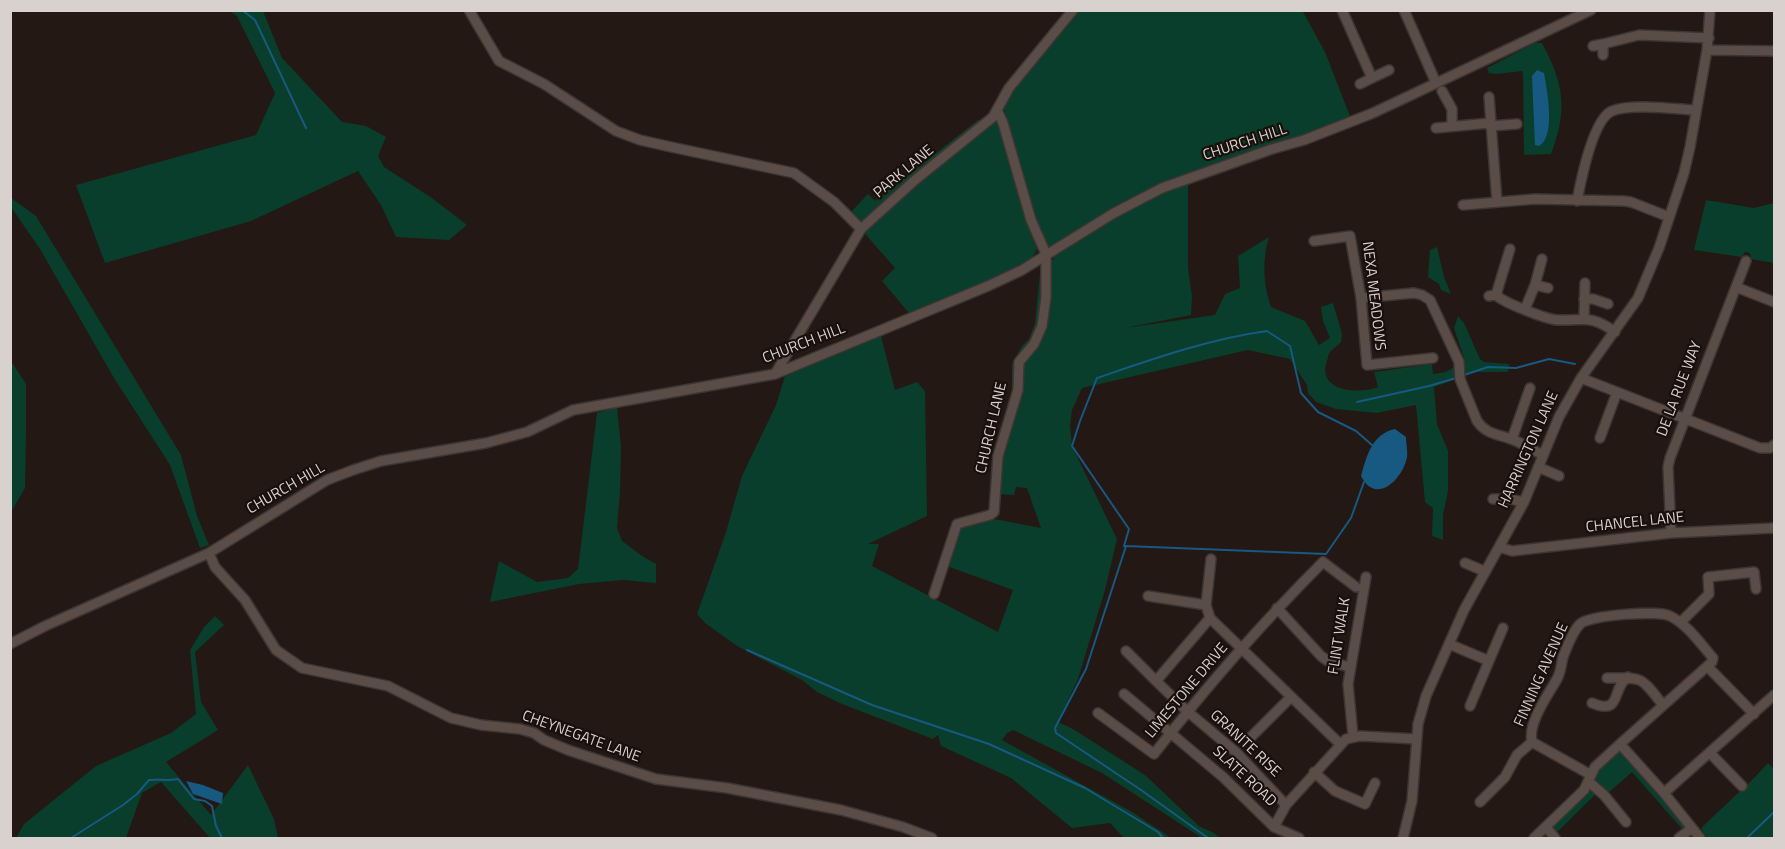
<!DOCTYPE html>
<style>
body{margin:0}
#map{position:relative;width:1785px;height:849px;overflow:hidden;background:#231814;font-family:"Titillium Web",sans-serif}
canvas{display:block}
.frame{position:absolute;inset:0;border:12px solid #d9d1ce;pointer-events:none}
</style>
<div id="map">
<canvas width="1785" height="849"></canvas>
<div class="frame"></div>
</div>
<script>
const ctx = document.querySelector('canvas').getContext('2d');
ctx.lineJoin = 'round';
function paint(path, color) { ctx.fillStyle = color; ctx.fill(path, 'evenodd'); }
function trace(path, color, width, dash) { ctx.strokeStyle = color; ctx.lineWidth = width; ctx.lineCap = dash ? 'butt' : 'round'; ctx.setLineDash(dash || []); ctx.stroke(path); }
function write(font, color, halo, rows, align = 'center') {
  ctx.font = font + ' "Titillium Web",sans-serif'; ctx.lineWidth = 4.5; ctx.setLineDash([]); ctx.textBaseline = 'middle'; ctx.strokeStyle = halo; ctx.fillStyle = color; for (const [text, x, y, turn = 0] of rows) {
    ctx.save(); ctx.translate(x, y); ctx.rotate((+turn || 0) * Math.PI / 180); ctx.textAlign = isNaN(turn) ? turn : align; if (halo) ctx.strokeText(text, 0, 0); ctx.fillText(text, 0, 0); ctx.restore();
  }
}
const green = new Path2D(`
 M1302,10L1325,52L1350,116L1311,133L1170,179L1119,204L1053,246H1048L1035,219L1004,109C1008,82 1058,32 1077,11Z
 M229,11H263L282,58L342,122L366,126L386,137L378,156L384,167L432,198L467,225L449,240L396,237L381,205L358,171L251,221L105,263L76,185L256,135L275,93L237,16Z
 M1535,43H1542C1564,84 1568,110 1551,154L1524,155L1523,74L1522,71L1497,74L1489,73L1487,68Z
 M978,120H996L1004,132L1038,248L1030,261L986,284L909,313L882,281L895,268L866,235L864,230L850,213L868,194L875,201Z
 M1188,181V268L1192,296L1191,315L1125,328L1215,315L1225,294L1240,288L1238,256L1269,237C1262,260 1263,284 1271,307L1305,321L1319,345L1330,338L1323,321L1321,307L1333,303L1342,334L1341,342C1338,345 1333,349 1330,352C1328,355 1328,358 1327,361C1316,391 1359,395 1378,387L1374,372L1432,364L1433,374L1446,372L1465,361L1454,328L1458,316L1464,323L1480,359L1484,362L1509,364L1508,372H1476L1434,387L1437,424L1448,451V491L1443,515V540L1432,536L1433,508L1425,502L1416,405L1377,413L1336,409L1316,402L1308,393L1307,385L1290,359L1248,350L1082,388L1072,410L1070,425L1072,446L1117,539L1105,590L1078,679L1058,722L1073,729L1145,775L1199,826L1214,833L1220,838H1202L1102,773L1013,730L1007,733L1002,740L1132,812L1171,838H1124L1110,823L1072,828L1011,778L941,746L938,735L933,739L842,704L817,692L802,680L737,646L705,623L697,614L726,532L742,476L776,405L785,376L881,336L895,390L917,382L925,391L927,516L868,544H879L872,566L998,632L1013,590L944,565L957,524L989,518L1041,528L1027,488L1016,487L1014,495L998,494L1002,446L997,442L1010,408L1012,387V364L1022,346L1029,339L1035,323L1041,264L1053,260L1054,255L1099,226Z
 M10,197L36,216L181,455L197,516L209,545L200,548L170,465L114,378L40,249L11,207Z
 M1706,200L1754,208L1774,203V263L1751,259L1750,253L1745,252L1742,257L1694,250Z
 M1437,247L1444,277L1451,294L1441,290L1439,284L1428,277L1430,250Z
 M11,361L26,384V434L25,488L11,512Z
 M617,407L621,447L620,492L617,528L622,541L642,556L656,564V583L623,580L579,584L490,602L499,561L537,582L568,578L578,569L597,413Z
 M215,616L224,625L195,652L201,702L218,730L166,762L211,815L248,765L274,819L278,838H210L161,782L142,793L126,838H16L24,824L96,766L171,733L196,714L190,650L204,627Z
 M1619,751H1623L1653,785L1683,823L1684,828L1682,829L1632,772L1607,794L1602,788L1551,838H1538L1586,790L1594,789L1598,784L1594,778L1595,771Z
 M1768,763L1774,769V838H1704L1706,837L1701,828L1755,777Z`);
const water = new Path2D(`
 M1537,70L1544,73C1547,90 1556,136 1539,146L1535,145L1532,76Z
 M1395,429L1406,437C1406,443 1408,451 1407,457C1403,479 1376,506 1361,476C1367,455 1372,434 1395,429Z
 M186,781L203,785L223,793L222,804L193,794Z`);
const stream = new Path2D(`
 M242,10L255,20L306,128
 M1464,375L1488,367L1516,368L1549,359L1575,364
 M1357,402L1429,386L1456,378
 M1126,546L1326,554L1351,518L1364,482
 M747,650L872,705L989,744L1085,788L1158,832L1163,838
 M71,838L123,805L137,794L149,780C159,779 168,781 178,779L194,799L205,801L212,806L216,826L222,838
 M1208,838L1141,790L1056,733L1055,728L1086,669L1126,546H1124L1129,529L1072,446L1080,421L1097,378C1153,359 1209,339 1267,331L1290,346L1301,393L1318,412L1356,431L1372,445
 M1747,838L1774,812`);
const minor = new Path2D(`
 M469,10L499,61L544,84L616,131L640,140L671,147L794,173L834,202L861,229
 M1342,10L1372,78L1389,70
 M1404,10L1436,83
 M1603,44L1639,35L1709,38
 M1593,46L1603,44V55
 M1707,50L1774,51
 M1360,84L1372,78
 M1442,91L1452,109V126
 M1489,97L1497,202
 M1490,126L1517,124
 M1436,128L1490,123
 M1577,201C1581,180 1593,119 1612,111C1630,103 1676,109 1696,110
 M1463,205L1535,199L1624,201L1631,202L1669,217
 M1314,241L1350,236L1361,298L1367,365L1433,358
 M1535,285L1548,288
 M1736,287L1774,302
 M1496,295L1510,249
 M1489,296L1496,295C1504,303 1546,319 1557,320C1585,321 1590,314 1615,332
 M1361,298L1414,293L1422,295L1430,300L1459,362L1460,379L1477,421C1486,434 1497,434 1511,439C1522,443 1533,450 1543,455
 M1584,299H1593L1608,304
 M1525,309L1535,285L1542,259
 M1584,318L1585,283
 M775,374L861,229L915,180L993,117L1009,88L1073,10
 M1581,378L1760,448H1770L1774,445
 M1600,438L1617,392
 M1512,439L1530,388
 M1538,467L1559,476
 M1493,499H1510L1524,502
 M1671,533L1668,467L1670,458L1746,261
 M1499,547L1512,551L1671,533L1774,528
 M209,553L215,567L245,600L276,650L302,668L388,686L451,718L481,725L520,729L534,733L544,740L568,750L656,779L727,788L841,810L903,827L932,838
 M1211,559L1206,605L1210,618L1340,744
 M1465,563L1484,571
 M934,594L957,524L990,515L994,512L998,456L1018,390L1019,362L1034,344L1042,326L1046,297V254L1031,220L1003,123L997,110
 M1148,596L1206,605
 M1277,608L1321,656L1328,661L1346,666
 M1681,622L1709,594L1708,577L1754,572L1756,589
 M10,644L45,626L209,553L327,480L353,470L381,461L486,443L527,432L573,410L775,374L988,286L1022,270L1114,213L1162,188L1272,149L1304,140L1373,113L1591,10
 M1449,644L1489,661L1503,628
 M1126,651L1156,681L1210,618
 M1708,667L1754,714
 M1607,678C1644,678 1639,675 1663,705
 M1156,681L1187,711L1237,753L1286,805
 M1124,694L1223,777L1274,827L1299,838
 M1592,703C1623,716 1611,687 1628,677
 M1470,706L1489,661
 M1098,713L1154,754C1207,686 1261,624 1323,562L1356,587
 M1353,736L1348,684L1366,577
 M1251,737L1291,697
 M1532,742C1527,724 1548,695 1557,679C1561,672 1561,665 1563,657C1567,647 1572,632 1580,624C1589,615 1659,610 1670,616C1688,625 1700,643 1713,658L1712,662L1620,744
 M1532,742L1591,775
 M1710,753L1742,786
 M1314,772L1335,791L1365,804L1375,783
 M1589,782L1604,795L1626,822
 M1664,793L1774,695
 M1480,802L1505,777L1517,755L1532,742
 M1274,827L1286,805L1346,739L1360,736L1417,739
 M1546,827L1555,838
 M1403,838L1412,801L1418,724L1426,696L1464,610L1524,502L1559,417L1581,378L1638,298L1659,248L1684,173L1690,147L1707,50L1710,10
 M1534,838L1584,790L1595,767L1620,744L1664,793L1700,838
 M1679,838L1692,828`);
const streetNames = [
 ["CHURCH HILL",1245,143,-18],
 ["PARK LANE",904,172,-40],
 ["NEXA MEADOWS",1373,296,83],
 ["CHURCH HILL",804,344,-21],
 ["DE LA RUE WAY",1680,389,-69],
 ["CHURCH LANE",992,428,-77],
 ["HARRINGTON LANE",1529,450,-66],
 ["CHURCH HILL",286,489,-30],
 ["CHANCEL LANE",1635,523,-6],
 ["FLINT WALK",1340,636,-81],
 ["FINNING AVENUE",1542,675,-66],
 ["LIMESTONE DRIVE",1187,691,-50],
 ["CHEYNEGATE LANE",581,737,20],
 ["GRANITE RISE",1245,744,43],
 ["SLATE ROAD",1244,777,43]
];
paint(green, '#083e2b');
paint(water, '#175981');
trace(stream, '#175981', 2);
trace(minor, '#3d3533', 12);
trace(minor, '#5a4d48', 9);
write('15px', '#d9d1ce', '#1a0f0b', streetNames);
</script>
